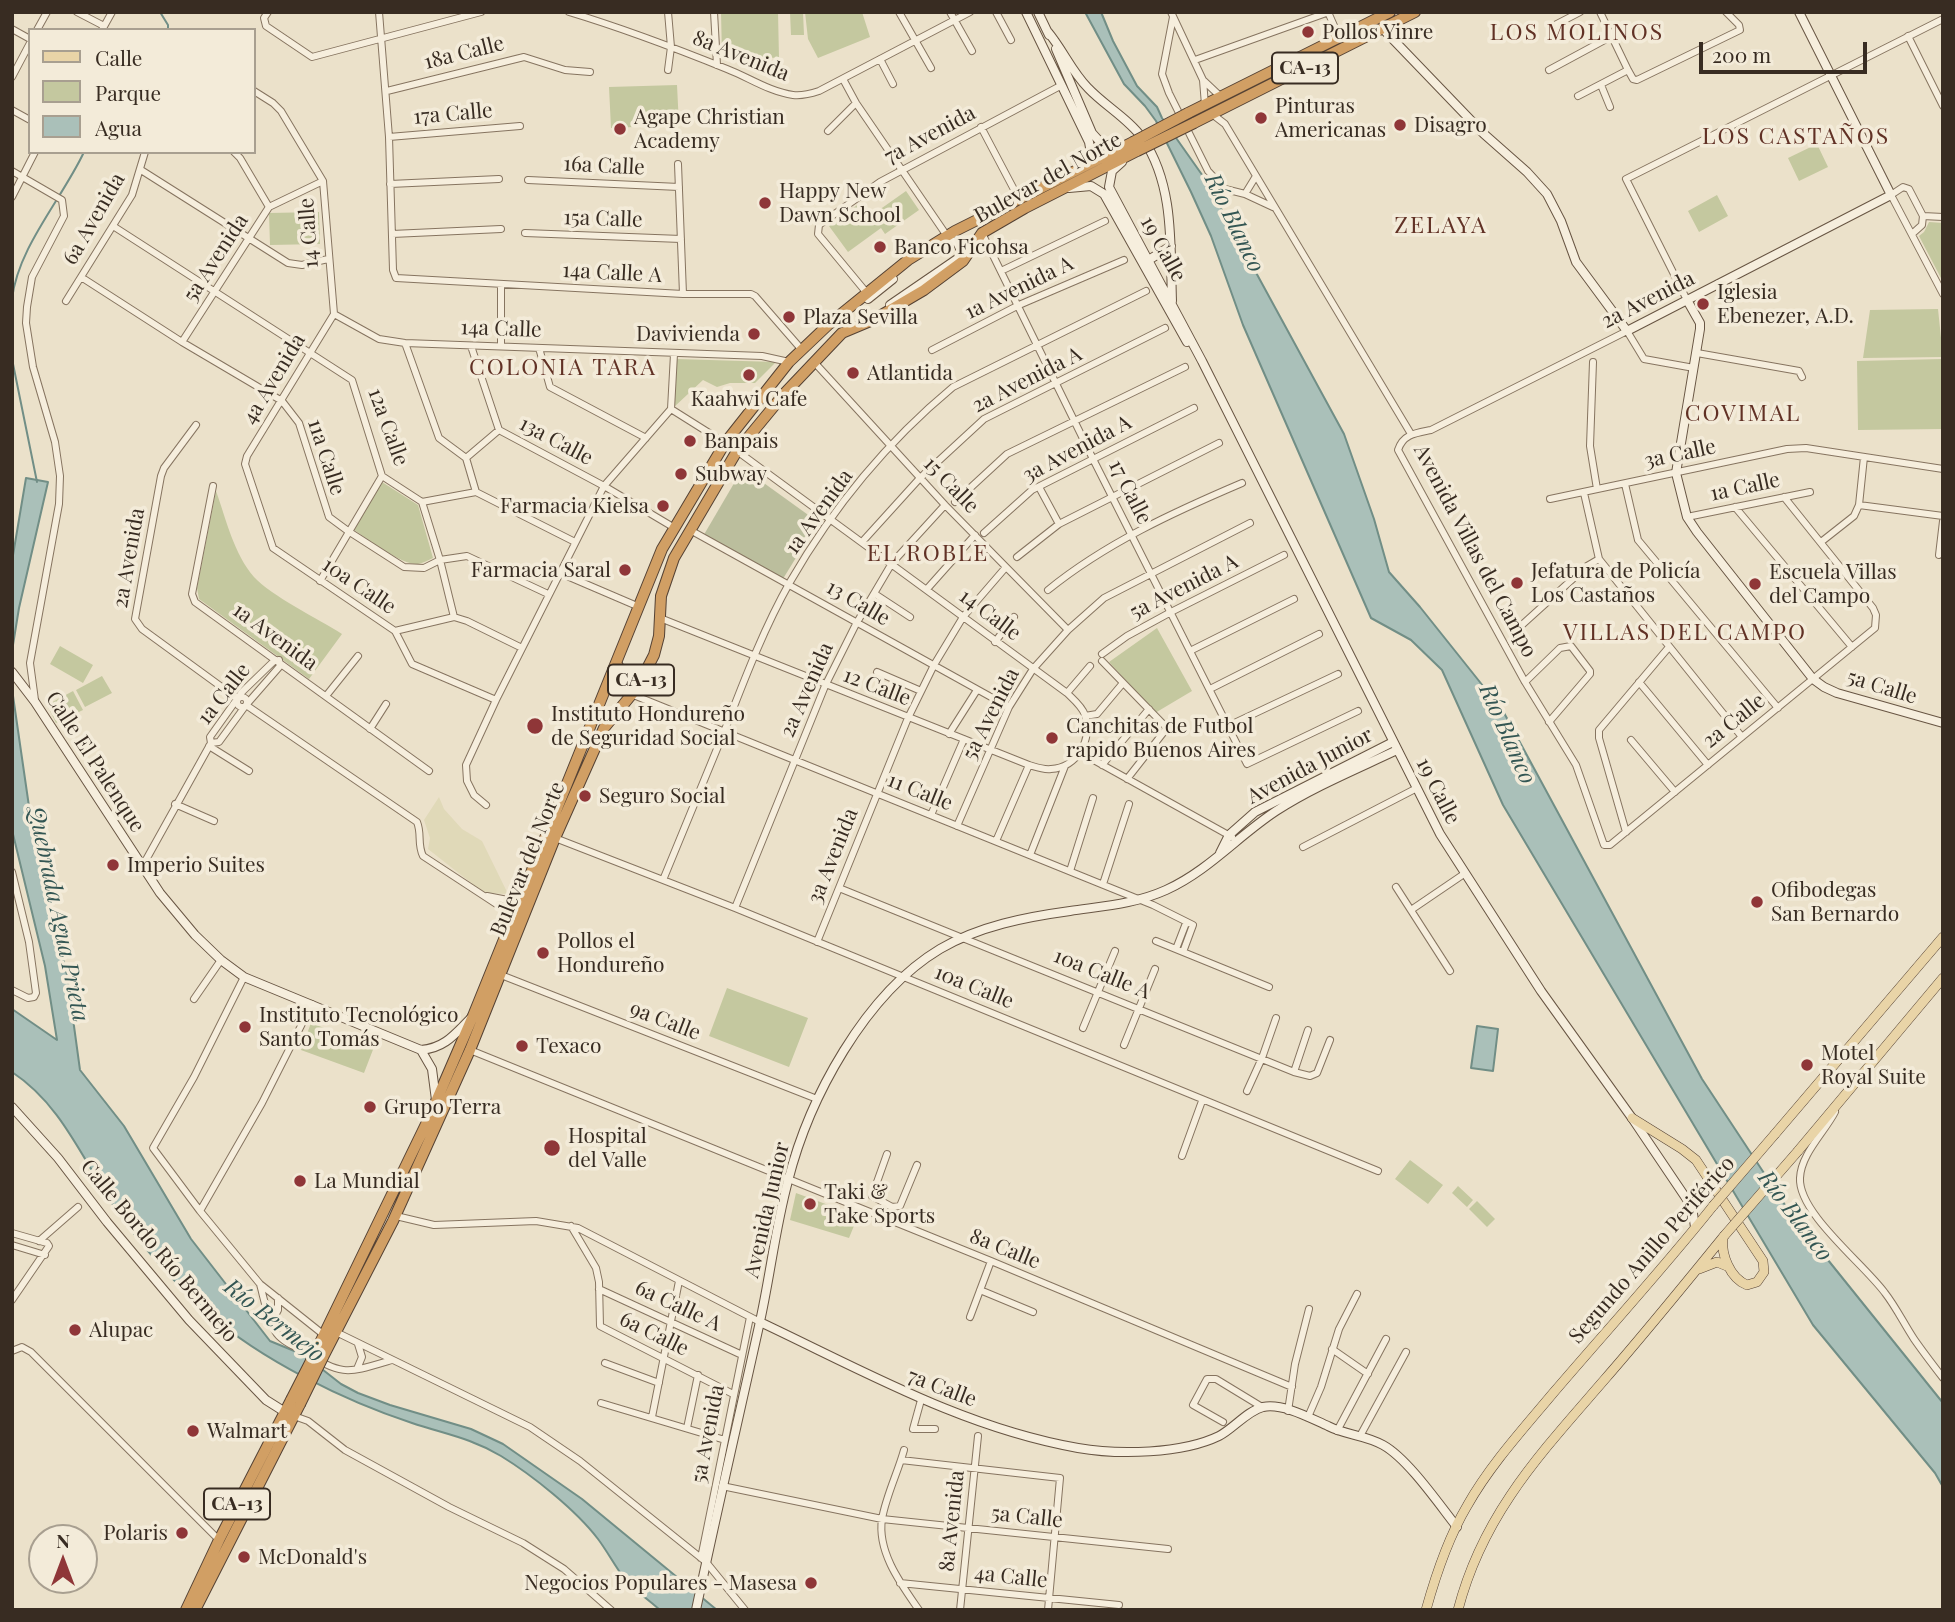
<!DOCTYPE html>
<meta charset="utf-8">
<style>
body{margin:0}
#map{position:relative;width:1955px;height:1622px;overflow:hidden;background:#ebe1ca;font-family:"Playfair Display",serif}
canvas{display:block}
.frame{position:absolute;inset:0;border:14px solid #382c22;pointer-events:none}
.legend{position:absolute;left:28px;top:28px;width:228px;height:126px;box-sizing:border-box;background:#f3ebd9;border:2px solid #a89f90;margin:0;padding:9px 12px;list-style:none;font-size:21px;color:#382c22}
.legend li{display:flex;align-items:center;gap:14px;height:35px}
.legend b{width:35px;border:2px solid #a89f90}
.north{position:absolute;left:28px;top:1524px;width:70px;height:70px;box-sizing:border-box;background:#f3ebd9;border:2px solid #a89f90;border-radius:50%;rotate:0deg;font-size:19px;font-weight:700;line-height:28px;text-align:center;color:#382c22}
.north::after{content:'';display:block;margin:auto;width:24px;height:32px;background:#8f3638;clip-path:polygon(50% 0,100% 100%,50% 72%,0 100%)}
.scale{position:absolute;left:1699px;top:42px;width:168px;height:32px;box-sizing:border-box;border:4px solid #382c22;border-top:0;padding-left:9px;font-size:21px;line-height:24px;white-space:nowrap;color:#382c22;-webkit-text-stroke:5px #f3ebd9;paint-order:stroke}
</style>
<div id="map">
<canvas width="1955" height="1622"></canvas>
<div class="frame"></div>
<ul class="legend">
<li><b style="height:9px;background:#e9d4a7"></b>Calle</li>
<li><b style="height:19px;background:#c4c89f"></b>Parque</li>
<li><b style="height:19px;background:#aac0b9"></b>Agua</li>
</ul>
<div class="north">N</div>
<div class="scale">200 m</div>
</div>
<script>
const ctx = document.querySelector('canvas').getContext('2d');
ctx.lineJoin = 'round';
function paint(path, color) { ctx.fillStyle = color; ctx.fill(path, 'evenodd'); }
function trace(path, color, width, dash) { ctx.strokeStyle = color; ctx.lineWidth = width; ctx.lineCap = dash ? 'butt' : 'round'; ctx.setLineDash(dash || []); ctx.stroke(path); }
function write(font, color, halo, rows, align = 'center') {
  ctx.font = font + ' "Playfair Display",serif'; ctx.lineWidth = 7; ctx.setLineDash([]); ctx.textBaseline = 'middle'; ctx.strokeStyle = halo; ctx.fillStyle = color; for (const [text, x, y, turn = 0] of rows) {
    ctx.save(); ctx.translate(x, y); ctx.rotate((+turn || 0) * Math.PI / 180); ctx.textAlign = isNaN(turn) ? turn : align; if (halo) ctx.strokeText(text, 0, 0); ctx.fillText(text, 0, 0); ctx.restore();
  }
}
const farmland = new Path2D(`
 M439,797L444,809L462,829L482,841L508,894L484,893L428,849L430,838L424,820Z`);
const green = new Path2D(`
 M721,12H778L779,58L722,56Z
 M790,12H803L804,35H791Z
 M805,12H862L870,37L818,58L808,39Z
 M677,85L679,125L611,128L609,87Z
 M1817,144L1828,167L1799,181L1788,158Z
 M906,191L919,210L885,234L881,228L848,252L829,226L860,203L877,224L872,215Z
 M1717,195L1728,216L1699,232L1688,211Z
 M319,212L320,244L270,245L269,213Z
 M1929,222L1943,223V282L1919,236L1924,232Z
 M1938,309L1943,357L1863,358L1870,310Z
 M676,359L776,362L755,383H730L717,387L703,380L673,408Z
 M1943,359V429L1858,430L1857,361Z
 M382,482L418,505L433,558C428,560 423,563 418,564C401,565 368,539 354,530Z
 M216,491C226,519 234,554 254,577C271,596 319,619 342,634L309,679L199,599L197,588Z
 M1157,628L1192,691L1155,713L1109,662Z
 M60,646L93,665L83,683L50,664Z
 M102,676L112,693L85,707L76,690Z
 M73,691L83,710L56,723L47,705Z
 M727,988L808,1018L789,1067L709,1036Z
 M311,1023L374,1047L364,1073L301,1050Z
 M1410,1160L1443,1185L1428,1204L1395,1179Z
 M1458,1186L1473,1200L1467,1207L1452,1193Z
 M796,1193L858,1216L849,1238L790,1220Z
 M1477,1201L1495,1219L1487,1227L1469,1209Z`);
const cemetery = new Path2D(`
 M743,468L818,522L781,582L702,538Z`);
const water = new Path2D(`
 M1085,12H1101L1113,41L1137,86L1157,107L1162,118L1205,179L1344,434L1374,519L1389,572L1420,607L1503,711L1702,1079L1791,1214L1943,1403V1487L1935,1473L1813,1325L1503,805L1442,670L1411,640L1371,618L1243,325L1211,236L1191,192L1156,121L1145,106L1124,84Z
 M26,478L48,482L19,608L12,651V561Z
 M12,689L34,841L67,975L80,1070L124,1126L191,1239L270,1341L304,1355L341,1384L358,1393L390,1405L471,1429L503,1444L582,1499L717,1610H660C649,1600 634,1590 624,1578C615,1566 607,1551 598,1539C576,1510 532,1475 501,1456C471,1438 445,1434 412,1423C345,1401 261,1360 208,1313C172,1281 141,1246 114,1206C82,1159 62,1105 12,1072V1009L57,1040L45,966L12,830Z
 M1477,1026L1498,1029L1493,1071L1471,1068Z`);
const stream = new Path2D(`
 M160,12L168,25V30
 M12,299C18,247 62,199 84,152
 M12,359L37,482`);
const street = new Path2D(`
 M77,12L104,26
 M268,12L264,18L266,26L312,57L481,12
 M379,12L389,137L393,270L396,278L683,294H751L755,296L802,350
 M569,12C622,28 675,48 727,69C748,77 770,92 793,95C802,96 810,94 819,91L970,12
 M668,12L671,47L668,70
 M714,12L717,65
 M899,12L931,68
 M950,12L972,51
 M996,12L1011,40
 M1171,12L1203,80L1205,105
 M1328,12L1339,37
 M1600,12L1628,70L1633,79L1637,80L1740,30L1739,25L1726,12
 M1173,17L1162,74L1169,93L1208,171L1225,189L1245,194L1273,207
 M1551,27L1580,12
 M12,29L30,39
 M37,30L47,12
 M102,30L112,12
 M1908,36L1943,106
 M880,59L893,84
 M1195,60L1329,12
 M1549,70L1612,36
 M12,77L30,43
 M843,79L856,103L947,236
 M1203,80L1221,97
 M1601,85L1610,107
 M254,91L273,103L281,111L323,181L334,314
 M387,91L524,57L565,70L590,72
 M1578,96L1628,70
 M12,110L30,120
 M1212,114L1225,124L1411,434
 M981,127L1019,199
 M828,131L856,103
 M389,137L520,126
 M234,152L240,158L269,207
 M678,164L683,294
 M141,170L288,263L302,265L328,259
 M12,171L62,200L64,216L32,277L27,307L26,323L33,367L55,442L60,476L59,504L30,663L35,700
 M528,180L679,187
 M390,184L499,179
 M1245,194L1256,176
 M12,197L35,152
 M1923,216L1943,217
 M113,226L352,380L382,476L422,502L476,492L575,542
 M525,233L681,239
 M982,233L1093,459L1247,764L1358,711
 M392,234L501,229
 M1912,234L1922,225L1923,216L1909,189L1903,187L1891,195L1943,294
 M1001,271L1105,221
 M81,277L182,342L282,401L299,423L329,517L348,531L404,567L424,568L440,560L467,556L548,594
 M866,292L818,234L819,225L880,182L1062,85
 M1687,300L1626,179L1943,19
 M66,301L132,195L145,152
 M334,314L247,456L245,464L273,548L395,631L412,664L496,700
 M334,314L379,339L405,343L762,356L789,362
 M182,342L269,207L323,181
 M405,343L439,438L466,458
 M471,346L499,430L604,486L673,527
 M501,346V285
 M539,348L550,387L646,438
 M932,350L1019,305L1124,260
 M1697,353L1799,371L1802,377
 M674,354L671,409L725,443
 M814,362L945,505L1068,630
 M1593,362L1590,446L1597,489
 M1694,368L1644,359L1627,331L1431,430C1416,433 1403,434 1398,450L1525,682L1576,765L1604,845H1610L1875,628L1876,615L1873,608L1784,497
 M196,425L164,468L161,476L135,619L142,629L238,699
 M1625,484L1638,540L1778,708
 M213,486L192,594L195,602L429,771
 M1039,487L1059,524
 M476,492L466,458L499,430
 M1584,493L1599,559L1742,737
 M1550,499L1787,449L1806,448L1943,469
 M422,502L440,560L454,617
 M955,502L1007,454L1185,367
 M1859,505L1943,516
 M1735,507L1852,647
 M1687,517L1810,492
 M690,530L1009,707
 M984,533L1032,490L1194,408
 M862,542L920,478L984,419L1165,328
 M1821,542L1854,516L1859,505L1864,457
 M1939,555L1943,521
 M1017,557L1059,524L1219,443
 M560,573L637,606
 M320,581L382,476
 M927,589L975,535
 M1048,590C1106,543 1174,512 1242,483
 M875,594L910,617
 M660,618L1029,765C1036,767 1043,770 1051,769C1077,768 1093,739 1085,715C1082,706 1073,699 1067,693L737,451
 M395,631L454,617L467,621L522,648
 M1513,633L1587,566L1599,559
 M995,642L1014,617
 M1190,651L1294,599
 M1102,654L1127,636L1171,612L1284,555
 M1102,661L1167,728L1127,779
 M877,672L921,691
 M1525,682L1560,648L1571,646L1590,671V674L1549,722
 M1639,682L1708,765
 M1210,689L1319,634
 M1067,693L1090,666
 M631,694L1153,905L1193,925L1183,952
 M326,696L358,656
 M237 702a5 5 0 1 1 10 0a5 5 0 1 1-10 0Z
 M246,705L417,822C422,834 417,844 423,856L513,915
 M1085,716L1097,714L1123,683
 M1228,726L1338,674
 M370,729L386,704
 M949,734L977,690
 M1631,740L1675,792
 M211,743L219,742L246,705L280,666L279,660
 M209,746L249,771
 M1081,753L1232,837
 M1102,765L1149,709
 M175,804L214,821
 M486,805L474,795L467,781L466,765L496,700L604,486L671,409
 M931,815L964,739
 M957,826L1009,707L1033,669L1068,630L1104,598L1250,523
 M1626,832L1599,738V730L1669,647
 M555,838L735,908L1378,1171
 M996,841L1029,765
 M1303,847L1417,788
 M1030,855L1065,766
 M142,867L211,743L210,737L242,692L274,661L279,660
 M1070,871L1093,798
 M12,872L29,942L36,993L34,997L28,998L12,990
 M663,880C684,829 705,778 726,727C745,678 764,628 790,582C832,509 888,441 953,387L1146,291
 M1103,884L1129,804
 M1396,887L1450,971
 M839,888L1294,1072L1310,1076L1317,1073L1330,1040
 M487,896L518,902
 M735,908L825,686L856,624L892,563L945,505
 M1411,910L1464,874
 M1156,941L1269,987
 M817,942L908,718L934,665L963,617L1006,567
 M1176,949L1186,923
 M501,975L817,1099
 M244,977L194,1077L153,1148L200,1211L260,1284L324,1335
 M194,999L221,960
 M1083,1028L1115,951
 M1124,1045L1155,969
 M470,1050L991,1261L1292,1387
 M1294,1072L1308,1030
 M1247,1091L1262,1058L1276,1018
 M1835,1112C1824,1133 1801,1154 1800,1178C1798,1213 1864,1264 1885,1293C1896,1307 1904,1324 1914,1339C1923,1352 1933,1365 1943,1378
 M887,1154L872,1196L892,1207L900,1206L917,1165
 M1182,1156L1202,1101
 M200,1211L262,1103L312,1004
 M396,1216L434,1225L536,1221L578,1228L760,1322
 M571,1226L596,1268L599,1282L600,1326L733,1394
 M12,1233L47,1243L49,1246L12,1300
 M39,1241L78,1207
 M12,1245L45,1255
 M260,1284C264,1299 267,1317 275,1331C280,1340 292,1345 301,1350C343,1376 345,1374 392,1360
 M599,1289L742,1355
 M980,1290L1033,1312
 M970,1317L991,1261
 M271,1323L278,1310V1298
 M336,1332L530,1427L580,1461L706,1562L745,1610
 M1332,1349L1368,1374
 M12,1351L22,1347L31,1352L219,1540
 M605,1363L659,1383
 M357,1369L362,1357L358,1344
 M921,1400L913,1429H935
 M601,1403L725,1440
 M1288,1411L1295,1364L1309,1309
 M294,1416L308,1421L345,1450L449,1507L523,1543L564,1569L611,1610
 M652,1417L679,1281
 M1308,1417L1321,1387L1339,1329L1357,1294
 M1223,1422L1193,1405L1207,1379H1216L1262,1407
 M687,1428L698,1375
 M1337,1431L1386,1339
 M1360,1436L1406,1352
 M904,1450C898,1472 886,1496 882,1519C877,1552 901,1584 919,1610
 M901,1460L1060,1478L1048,1610
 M722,1486L882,1519L1168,1549
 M701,1558L750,1317
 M900,1583L1119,1605
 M960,1610L978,1436`);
const secondary = new Path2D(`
 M1026,12L1089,142L1091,153L1082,166
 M1038,12L1049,35
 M1383,29L1484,134L1527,172L1547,194L1561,221L1576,262L1627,331L1891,195L1799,12
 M1048,32C1063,50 1072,72 1088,88C1105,106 1129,119 1143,139C1175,186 1170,248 1172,301
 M1056,49L1092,133L1102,144L1118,149
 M1122,162L1112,171L1109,187L1202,361L1440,834L1541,991L1632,1118L1692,1207L1695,1227
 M1069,188L1091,186L1104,194L1187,342
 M1147,261L1171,246
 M868,299L893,279
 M1687,300L1700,323V329L1676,473L1687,517L1697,532L1813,679L1824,687L1837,693L1943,723
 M890,305L963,255L957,242L951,241L938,247
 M12,672L35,702L160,893L195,935L221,960L244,977L421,1050C445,1048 455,1034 471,1018
 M1220,853L1229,835L1255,812L1393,742
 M421,1050L432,1069L436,1100
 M12,1107L58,1158L107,1222L189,1320L266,1400L285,1412
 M760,1322C864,1371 964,1428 1078,1448C1118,1455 1182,1454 1219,1436C1233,1429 1247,1411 1263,1407C1283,1403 1310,1418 1328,1426C1345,1435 1366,1435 1383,1445C1408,1459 1438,1503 1457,1527
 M696,1610C716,1515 738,1421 759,1326C770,1278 775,1229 788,1181C809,1098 865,994 940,949C979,926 1026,917 1070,911C1103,906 1135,904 1166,890C1208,871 1238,836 1276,811C1313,787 1357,769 1397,750`);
const primary = new Path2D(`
 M1632,1118L1682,1149L1696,1160L1763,1261L1764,1272L1757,1282L1747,1285C1730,1278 1721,1255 1723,1238
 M1775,1134L1943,937
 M1798,1151L1943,978
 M1699,1269L1717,1262L1729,1267
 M1426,1610C1436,1574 1448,1538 1467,1506C1490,1465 1524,1428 1554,1392C1607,1330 1662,1270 1713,1206
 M1458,1610C1483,1513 1542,1452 1605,1379C1646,1332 1685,1284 1724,1236`);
const highway = new Path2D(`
 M1188,113L1390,12
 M1194,123L1415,12
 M618,666L616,681L622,686H633L639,679
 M315,1353L428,1120L473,1016L662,549L725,443L789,362L829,324L908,260L955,231L1133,142
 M323,1357L393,1221L470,1050L555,838L604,728L637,688L654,655L659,636L661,596L674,558L737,451L784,394L842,333L873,320L924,290L963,261L982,233L1025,208L1137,151
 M186,1610L219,1540L291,1400
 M195,1610L300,1404`);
const primaryBridge = new Path2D(`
 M1713,1206L1775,1134
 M1724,1236L1798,1151`);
const highwayBridge = new Path2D(`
 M1133,142L1188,113
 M1137,151L1194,123
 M291,1400L315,1353
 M300,1404L323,1357`);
const markers = [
 [1308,32,7,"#8f3638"],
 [1261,118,7,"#8f3638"],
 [1400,125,7,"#8f3638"],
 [620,129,7,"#8f3638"],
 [765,203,7,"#8f3638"],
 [880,247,7,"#8f3638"],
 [1703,304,7,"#8f3638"],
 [789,317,7,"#8f3638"],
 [754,334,7,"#8f3638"],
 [853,373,7,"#8f3638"],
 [749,375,7,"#8f3638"],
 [690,441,7,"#8f3638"],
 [681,474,7,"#8f3638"],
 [663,506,7,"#8f3638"],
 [625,570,7,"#8f3638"],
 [1517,583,7,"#8f3638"],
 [1755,584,7,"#8f3638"],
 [535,726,9,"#8f3638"],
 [1052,738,7,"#8f3638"],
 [585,796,7,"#8f3638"],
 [113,865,7,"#8f3638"],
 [1757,902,7,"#8f3638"],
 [543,953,7,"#8f3638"],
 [245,1027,7,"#8f3638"],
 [522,1046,7,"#8f3638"],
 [1807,1065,7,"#8f3638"],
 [370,1107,7,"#8f3638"],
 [552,1148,9,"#8f3638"],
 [300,1181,7,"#8f3638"],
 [810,1204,7,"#8f3638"],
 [75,1330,7,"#8f3638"],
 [193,1431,7,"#8f3638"],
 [182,1533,7,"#8f3638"],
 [244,1557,7,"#8f3638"],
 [811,1583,7,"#8f3638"]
];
const shields = [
 [1305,68,66],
 [641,680,66],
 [237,1504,66]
];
const shieldNames = [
 ["CA-13",1305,68],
 ["CA-13",641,680],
 ["CA-13",237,1504]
];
const poiNames = [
 ["Pollos Yinre",1322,32],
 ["Pinturas",1275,106],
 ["Americanas",1275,130],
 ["Agape Christian",634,117],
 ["Academy",634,141],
 ["Disagro",1414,125],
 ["Happy New",779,191],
 ["Dawn School",779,215],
 ["Banco Ficohsa",894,247],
 ["Iglesia",1717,292],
 ["Ebenezer, A.D.",1717,316],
 ["Plaza Sevilla",803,317],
 ["Davivienda",740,334,"right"],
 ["Atlantida",867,373],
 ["Kaahwi Cafe",749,399,"center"],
 ["Banpais",704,441],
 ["Subway",695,474],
 ["Farmacia Kielsa",649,506,"right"],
 ["Farmacia Saral",611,570,"right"],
 ["Jefatura de Policía",1531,571],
 ["Los Castaños",1531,595],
 ["Escuela Villas",1769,572],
 ["del Campo",1769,596],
 ["Instituto Hondureño",551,714],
 ["de Seguridad Social",551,738],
 ["Canchitas de Futbol",1066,726],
 ["rapido Buenos Aires",1066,750],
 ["Seguro Social",599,796],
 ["Imperio Suites",127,865],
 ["Ofibodegas",1771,890],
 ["San Bernardo",1771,914],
 ["Pollos el",557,941],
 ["Hondureño",557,965],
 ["Instituto Tecnológico",259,1015],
 ["Santo Tomás",259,1039],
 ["Texaco",536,1046],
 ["Motel",1821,1053],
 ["Royal Suite",1821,1077],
 ["Grupo Terra",384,1107],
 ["Hospital",568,1136],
 ["del Valle",568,1160],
 ["La Mundial",314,1181],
 ["Taki &",824,1192],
 ["Take Sports",824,1216],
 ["Alupac",89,1330],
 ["Walmart",207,1431],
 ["Polaris",168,1533,"right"],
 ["McDonald's",258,1557],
 ["Negocios Populares - Masesa",797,1583,"right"]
];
const streetNames = [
 ["18a Calle",464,53,-14],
 ["8a Avenida",741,56,22],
 ["17a Calle",453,114,-5],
 ["7a Avenida",930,135,-28],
 ["16a Calle",604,166,3],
 ["Bulevar del Norte",1048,178,-29],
 ["6a Avenida",94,219,-60],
 ["15a Calle",603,219,2],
 ["14 Calle",309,233,-94],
 ["19 Calle",1163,249,61],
 ["5a Avenida",216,258,-57],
 ["14a Calle A",612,273,3],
 ["1a Avenida A",1019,288,-26],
 ["2a Avenida",1648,300,-27],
 ["14a Calle",501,329,2],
 ["4a Avenida",274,379,-59],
 ["2a Avenida A",1027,380,-27],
 ["12a Calle",388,427,70],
 ["13a Calle",556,441,28],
 ["3a Avenida A",1077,449,-28],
 ["3a Calle",1680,454,-12],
 ["11a Calle",326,457,72],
 ["15 Calle",951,485,46],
 ["1a Calle",1745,487,-12],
 ["17 Calle",1130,492,63],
 ["1a Avenida",819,512,-54],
 ["Avenida Villas del Campo",1475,551,62],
 ["2a Avenida",129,558,-80],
 ["10a Calle",359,586,34],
 ["5a Avenida A",1184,587,-27],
 ["13 Calle",858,603,30],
 ["14 Calle",990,615,37],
 ["1a Avenida",275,637,36],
 ["12 Calle",877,687,21],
 ["5a Calle",1882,687,17],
 ["2a Avenida",807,690,-66],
 ["1a Calle",224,694,-52],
 ["5a Avenida",991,714,-63],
 ["2a Calle",1734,721,-39],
 ["Calle El Palenque",95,762,57],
 ["Avenida Junior",1310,766,-28],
 ["19 Calle",1438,791,63],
 ["11 Calle",920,792,22],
 ["3a Avenida",833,856,-68],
 ["Bulevar del Norte",528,859,-68],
 ["10a Calle A",1102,974,22],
 ["10a Calle",974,987,22],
 ["9a Calle",665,1021,21],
 ["Avenida Junior",767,1210,-77],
 ["8a Calle",1005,1249,22],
 ["Segundo Anillo Periférico",1652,1250,-49],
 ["Calle Bordo Río Bermejo",159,1251,50],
 ["6a Calle A",678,1306,25],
 ["6a Calle",654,1334,26],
 ["7a Calle",942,1388,21],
 ["5a Avenida",708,1434,-79],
 ["5a Calle",1027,1517,6],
 ["8a Avenida",952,1521,-84],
 ["4a Calle",1011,1577,6]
];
const neighbourhoodNames = [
 ["LOS MOLINOS",1577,33],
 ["LOS CASTAÑOS",1796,137],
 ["ZELAYA",1441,226],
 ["COLONIA TARA",563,368],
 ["COVIMAL",1743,414],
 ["EL ROBLE",928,554],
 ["VILLAS DEL CAMPO",1685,633]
];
const waterNames = [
 ["Río Blanco",1234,223,64],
 ["Río Blanco",1507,734,66],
 ["Quebrada Agua Prieta",58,914,78],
 ["Río Blanco",1795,1216,53],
 ["Río Bermejo",274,1321,38]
];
paint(farmland, '#e0d9b8');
paint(green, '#c4c89f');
paint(cemetery, '#bbbe9d');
paint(water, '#aac0b9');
trace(water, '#718e86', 2);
trace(stream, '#718e86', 2);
trace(street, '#867460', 8);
trace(secondary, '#685543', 10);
trace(primary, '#554234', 10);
trace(highway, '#554234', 12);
trace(street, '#f6eedd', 6);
trace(secondary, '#f6eedd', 8);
trace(primary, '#e9d4a7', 9);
trace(highway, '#d19f64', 10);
trace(primaryBridge, '#554234', 10, []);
trace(highwayBridge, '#554234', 12, []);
trace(primaryBridge, '#e9d4a7', 9);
trace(highwayBridge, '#d19f64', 10);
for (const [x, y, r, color] of markers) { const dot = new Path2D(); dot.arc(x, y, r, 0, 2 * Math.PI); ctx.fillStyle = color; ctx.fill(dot); trace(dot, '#f3ebd9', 2.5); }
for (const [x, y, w] of shields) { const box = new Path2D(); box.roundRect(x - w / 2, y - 15.5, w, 31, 5); ctx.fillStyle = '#f3ebd9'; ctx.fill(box); trace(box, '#382c22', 2); }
write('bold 19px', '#382c22', null, shieldNames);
write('21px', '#382c22', '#f3ebd9', poiNames, 'left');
write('21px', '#382c22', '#f3ebd9', streetNames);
ctx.letterSpacing = '2px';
write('23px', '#613125', '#f3ebd9', neighbourhoodNames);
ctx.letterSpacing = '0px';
write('italic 23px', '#335653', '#f3ebd9', waterNames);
</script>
